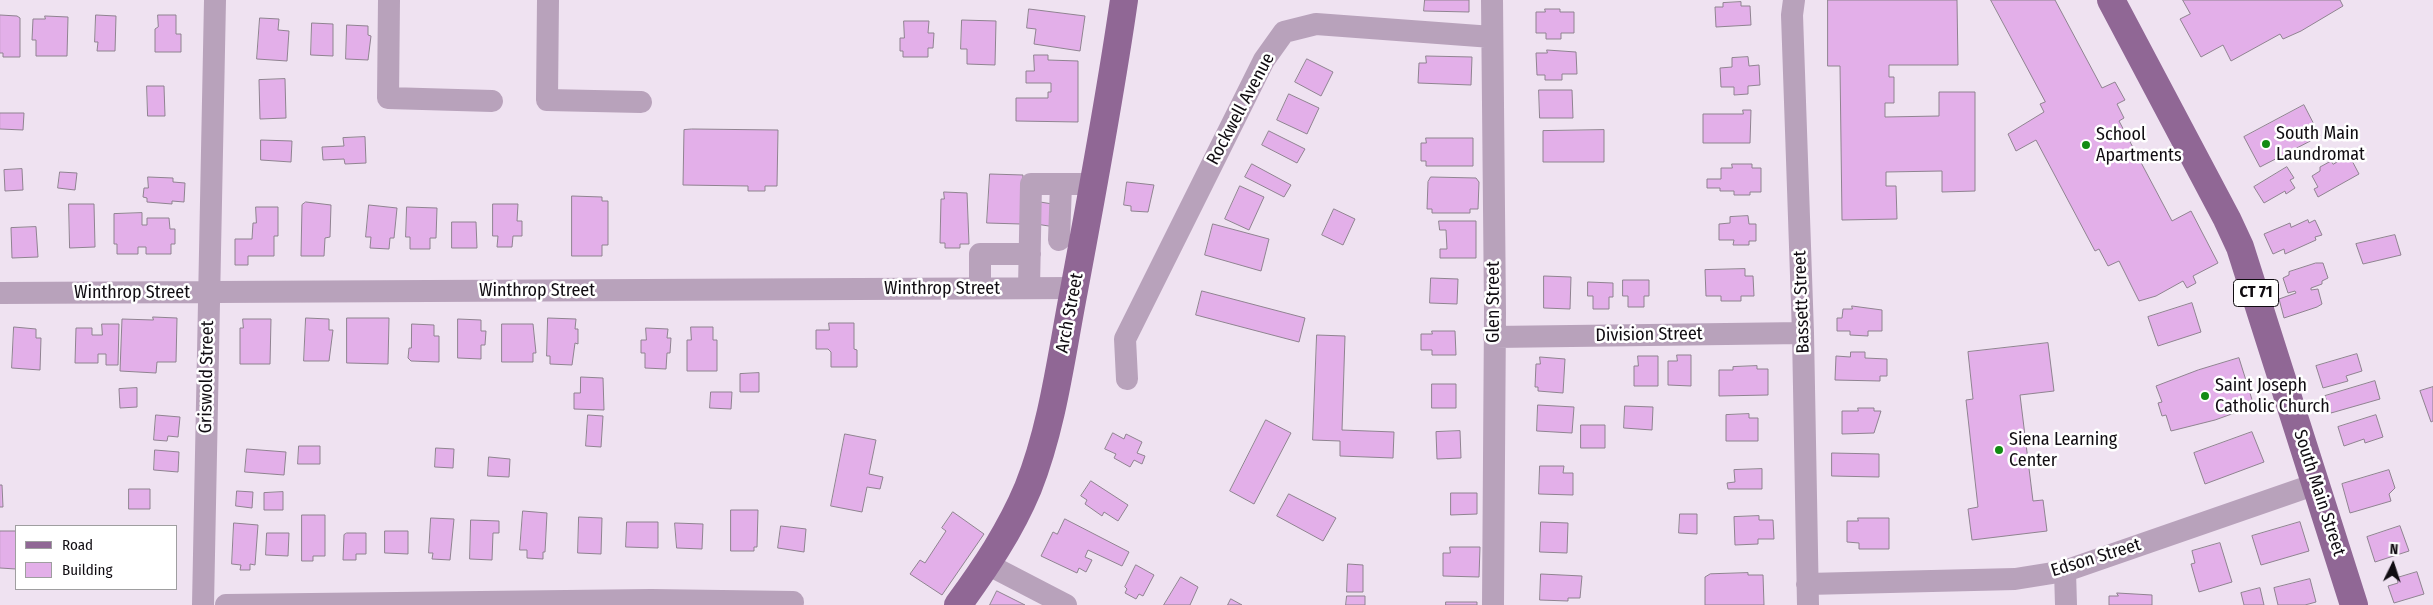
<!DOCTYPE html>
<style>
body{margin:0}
#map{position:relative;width:2433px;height:605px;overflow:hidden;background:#efe2f1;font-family:"Fira Sans Condensed",sans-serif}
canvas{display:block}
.legend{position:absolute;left:15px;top:525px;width:162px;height:65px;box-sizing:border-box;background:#fff;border:1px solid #9f9ea0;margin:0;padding:6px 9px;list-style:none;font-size:15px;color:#100c11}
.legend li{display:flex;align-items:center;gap:10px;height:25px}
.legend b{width:25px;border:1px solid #9f9ea0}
.north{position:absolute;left:2368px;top:540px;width:50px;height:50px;-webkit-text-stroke:4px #fff;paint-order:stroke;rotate:4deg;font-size:14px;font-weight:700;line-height:20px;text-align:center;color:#100c11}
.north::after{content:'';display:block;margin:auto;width:18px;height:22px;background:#100c11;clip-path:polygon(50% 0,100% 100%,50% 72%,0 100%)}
</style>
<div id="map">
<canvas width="2433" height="605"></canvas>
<ul class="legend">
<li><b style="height:6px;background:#906795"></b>Road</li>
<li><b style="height:14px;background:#e3afe9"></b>Building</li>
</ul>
<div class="north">N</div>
</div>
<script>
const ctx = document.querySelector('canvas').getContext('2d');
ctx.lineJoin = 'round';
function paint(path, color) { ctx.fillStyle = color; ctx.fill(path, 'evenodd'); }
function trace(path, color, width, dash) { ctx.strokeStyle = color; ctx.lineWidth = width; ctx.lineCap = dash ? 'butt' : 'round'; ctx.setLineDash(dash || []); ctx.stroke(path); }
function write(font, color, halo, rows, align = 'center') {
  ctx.font = font + ' "Fira Sans Condensed",sans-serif'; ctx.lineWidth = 5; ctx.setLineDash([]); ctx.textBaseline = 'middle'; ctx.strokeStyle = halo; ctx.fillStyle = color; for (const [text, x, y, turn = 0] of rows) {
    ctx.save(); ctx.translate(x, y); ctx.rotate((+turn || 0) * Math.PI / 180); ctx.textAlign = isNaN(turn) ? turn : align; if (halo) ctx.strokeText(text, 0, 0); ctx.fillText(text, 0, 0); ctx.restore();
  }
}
const building = new Path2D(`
 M1425,0H1469V12L1424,11Z
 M1828,0H1957L1958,65H1889V77H1894V103H1885V117L1939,116V92H1975V191L1942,192V171L1886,172V186H1896L1897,219L1842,220L1840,66H1828Z
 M1991,0H2055L2102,88L2115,82L2125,100L2117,104L2124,118L2119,121L2172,221L2191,211L2218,263L2193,276L2196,283L2187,288L2183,281L2156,296L2139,301L2119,261L2108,266L2099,249L2095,251L2036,140L2016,151L2008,134L2044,112L2040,104L2045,102Z
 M2183,0H2340L2343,6L2301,31L2283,39L2280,34L2231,61L2223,45L2201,57L2180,19L2190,14Z
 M1741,2V6H1750L1751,25L1716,27L1715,7H1723V3Z
 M1029,9L1085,16L1080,51L1034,44L1036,29L1027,28Z
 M1545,9H1560V12H1574V33H1561V39H1546V33H1536V12H1545Z
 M0,15L17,16L20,18V57H3V53H0Z
 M96,15L116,16L115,51H97L98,42H95Z
 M158,15H176V34H181V52H155V29L158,27Z
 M45,16L68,17L67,56H36V40H32L33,19H45Z
 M260,18L279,19L278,30L289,31L287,61L257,59Z
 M962,20L996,21L995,65L967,64V49H961Z
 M904,21H929L928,33H934L933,48H928V57H903V51H900V38H904Z
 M312,23L333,24V56L311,55Z
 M347,25L368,26V35L371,36L368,60L346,59Z
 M1547,50L1576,52L1577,74H1562V80H1545V75H1537L1536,53H1547Z
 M1034,55H1048V60L1078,61V122L1016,121V98H1048V92H1051V83H1026V71H1034Z
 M1426,56L1472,57L1471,85L1418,83L1419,63H1426Z
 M1748,57L1749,66L1759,65L1760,85L1748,86V94L1734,95V87H1721L1720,68L1732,67V58Z
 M1307,59L1333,72L1321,96L1295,82Z
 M285,79L286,118L260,119L259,80Z
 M147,86H164L165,116H148Z
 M1539,90H1572L1573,118H1540Z
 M1289,94L1319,108L1307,134L1277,120Z
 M2304,105L2320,136L2260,167L2244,137Z
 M1743,110H1751L1750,143H1703V114H1743Z
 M0,113H24L23,130L0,129Z
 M692,129L778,130L777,186H765V191H748V186L683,185L684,130Z
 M1604,130V162H1543V131Z
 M1269,131L1305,149L1297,163L1262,145Z
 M365,137L366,163L345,164L344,159L323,160L322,147L344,146L343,138Z
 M1426,138H1473V166H1426V161H1421V143H1426Z
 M261,140L292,141L291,162L261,160Z
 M2349,155L2359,174L2318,197L2314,189L2318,187L2312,176L2320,171V167L2331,161L2333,164Z
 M1252,164L1291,185L1284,197L1245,177Z
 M1732,164H1752V168H1761V192H1750V195H1734V191H1720V188H1707V179H1721V168H1732Z
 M2287,167L2294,178L2290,180L2295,188L2286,194L2285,191L2264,203L2254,187Z
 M22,169L23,190L5,191L4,170Z
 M60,172L77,173L75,190L58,188Z
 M990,174L1023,175L1021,224L987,223Z
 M148,177L173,178V182L185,183L184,202L172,201V204L147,202V198L143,197L144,188H148Z
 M1431,177L1476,178L1479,182L1478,209H1470V213H1432V209H1427L1428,182Z
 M1127,182L1154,185L1148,212L1131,211V206L1124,205Z
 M1240,186L1264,197L1249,230L1225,219Z
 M944,192L967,193L969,244H960V248H945V243H940L941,199H944Z
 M572,196L602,197V201H608V245H602V256H572Z
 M306,202L331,205L330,237L325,238L324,256H301L302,205Z
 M1040,202L1059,205L1055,227L1036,224Z
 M69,204H94L95,247L70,248Z
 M493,204H518L517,221H522V236H513L512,247H497L498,236H493Z
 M369,205L397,208L394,238H390L389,249L370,248L371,237H366Z
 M256,207H278V236H274V256H248V265H235V239H252L253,223H256Z
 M407,207L437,208L436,238H430V249H410V237H406Z
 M1334,209L1355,219L1343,245L1322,235Z
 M142,213V225H147V218H169L170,229H175V244H171V254H146V247H138V254H117V244H114V214Z
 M1748,216L1749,224H1756V241H1749V245H1733L1734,240H1719V224L1730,223V217Z
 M2308,220L2309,223L2315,220L2322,235L2315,237L2316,240L2285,254L2284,249L2273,254L2264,234L2290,223L2291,227Z
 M1439,221H1476V258H1440V249H1447L1446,230H1440Z
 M452,222H476L477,248H452Z
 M1213,224L1269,239L1261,271L1205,255Z
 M36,227L38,257L12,258L11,228Z
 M2395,235L2401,255L2363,264L2356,244Z
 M2316,263H2323L2328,278L2322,281V284L2311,288V290L2318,289L2322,304L2317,307L2284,318L2279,299L2296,293L2295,291L2288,293L2283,278L2289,275V272Z
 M1745,269V276H1753L1754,296H1741V301H1721V296H1706L1705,270Z
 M1544,276L1571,277L1570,309L1544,308Z
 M1431,278L1458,279L1457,304L1430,303Z
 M1623,280H1649V296H1644V307H1628V296H1623Z
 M1588,282L1613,283V297H1609V309H1593V296H1588Z
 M1202,291L1305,318L1299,342L1196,315Z
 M2192,303L2201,332L2158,346L2148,317Z
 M1852,306L1882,310V331H1868V336L1850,335V331H1837V318H1842L1843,309H1852Z
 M153,317L177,318L176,362H157L156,373L120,371L122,319L153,320Z
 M306,318L329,319V330H333L329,361H304Z
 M347,318H389L388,364L347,363Z
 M548,318L576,319L575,329H578V344L575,343L572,365L550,364V356H547Z
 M243,319H271L270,364H240V328H243Z
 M458,319L481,320V331H486L485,345H481V359L458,358Z
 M829,323H854V349L857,350V367H831V352L828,349H816V330H829Z
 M102,324H119L118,365H106V354H98V363H75L76,328H92V335H102Z
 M412,324L434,325V336H439V362L411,361L408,358L409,348H411Z
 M502,324H533L536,353H533V362H502Z
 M14,327L36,329V338H41L40,370L12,368Z
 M691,327H713V340H717V371H687V340H691Z
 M646,328L668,329L667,338H671L670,353H667L666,369L645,368V353H641V340H646Z
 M1432,331H1455L1456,355H1432V350H1421V334H1432Z
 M1317,335L1345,336L1342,430L1394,432L1393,458L1340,456V441L1313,440Z
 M2048,343L2054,391L2020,395L2033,501L2043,500L2047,531L1972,540L1968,509L1978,507L1966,400L1973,399L1968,352Z
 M1851,352H1865V358L1887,359V376H1880V381L1835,380L1836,356L1850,357Z
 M2357,354L2362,371L2346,376L2348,381L2323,388L2316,366Z
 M1677,355H1691V386L1668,385V361H1677Z
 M1638,356H1658V386H1634V366H1638Z
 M1540,357L1565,359L1563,393L1538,391V387H1535L1536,364H1540Z
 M2239,358L2254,406L2215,420L2171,431L2166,415L2162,416L2158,403L2162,402L2156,386L2198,370Z
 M1757,366V369H1768V395L1719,396V370H1733V367Z
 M759,373V392H740V374Z
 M581,377L603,378L604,410L574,409V393H580Z
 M2375,381L2380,399L2331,413L2325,396Z
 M1432,384H1456V408H1432Z
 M2433,387V421L2431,422L2420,391Z
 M137,388V407L120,408L119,389Z
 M711,392H732L731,409L710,408Z
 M1538,405L1574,407L1572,433L1537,431Z
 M1625,406L1653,407L1652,430L1624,428Z
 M1858,408H1874V411H1881L1874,433L1842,434V411H1858Z
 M1749,414V418H1758V441H1726V415Z
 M156,415L180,417L178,437L168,436L167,441L154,440Z
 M588,415L603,416L601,447L586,446Z
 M2376,415L2383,437L2365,443L2364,439L2344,446L2338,427Z
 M1266,420L1291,433L1254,504L1230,491Z
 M1581,425H1605V448H1581Z
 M1460,431L1461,458L1437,459L1436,432Z
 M2252,432L2264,462L2205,484L2194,453Z
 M1113,433L1124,439L1126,434L1142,442L1137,453L1145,456L1142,464L1134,460L1130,467L1114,458L1116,454L1105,449Z
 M845,434L876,440L869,474L883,477L880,489L867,487L862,512L831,506Z
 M299,446H320V464H298Z
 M436,448L454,449L453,468L435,467Z
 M247,449L286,452L284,475L245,472Z
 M155,450L179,452L178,472L154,470Z
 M1832,453L1879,454V477L1832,476Z
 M489,457L510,459L509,477L488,476Z
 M1540,466H1564L1563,473H1573V495L1539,494Z
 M1762,469V489H1728L1727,483L1735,482L1734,470Z
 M2389,470L2395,488L2389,494L2391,501L2350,513L2342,484Z
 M1091,481L1128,505L1118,521L1104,512L1102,516L1085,504L1087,500L1081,496Z
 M0,485H2L3,507H0Z
 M129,489H150V509H129Z
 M237,491L253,492L252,508L236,506Z
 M283,492V510H264V493Z
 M1451,493H1477V514L1451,515Z
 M1289,494L1336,518L1323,541L1277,516Z
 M731,510H758L757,547H754V551H731Z
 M523,511L547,513L545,552H543V559L527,558V550H520Z
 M953,512L984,534L942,595L910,574L920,560L925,563L946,531L942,528Z
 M1680,514H1697V534L1679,533Z
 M302,515H325V556H313V561H302Z
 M1759,516V520H1773L1774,539H1758V544L1735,545L1734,517Z
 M579,517L602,518L601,554L578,553Z
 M431,518L454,519L450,560L432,559L433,553H429Z
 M1858,518H1889V549H1859V543L1847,542V521H1858Z
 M1065,519L1129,552L1122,566L1088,550L1085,557L1092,560L1086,572L1079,568L1077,573L1041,556L1053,532L1057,534Z
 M471,520L499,521V533H493L492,560L470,559Z
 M627,522H658V548L626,547Z
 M1541,522L1568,523L1567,553L1540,552Z
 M2300,522L2309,551L2261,565L2252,536Z
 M234,523L258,525L255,565L250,564V570H240L241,565L232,564Z
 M675,523L703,524L702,549L677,548Z
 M781,526L806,529L804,552L778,548Z
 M2400,526L2409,551L2375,562L2367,537Z
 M0,531H16V569L0,568Z
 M385,531H408V554L385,553Z
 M267,533H289L288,556L266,555Z
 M347,533H366V554H356V560H343L344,535Z
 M2220,543L2232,582L2199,592L2191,564L2195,563L2192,551Z
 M1450,547H1480L1479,577L1443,576V553H1450Z
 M1348,564L1363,565V592H1347Z
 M1136,565L1154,575L1143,596L1139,594L1136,599L1125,593L1127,589L1125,587Z
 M2417,572L2424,594L2394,603L2388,586L2398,583L2397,578Z
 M1748,573V575H1763L1764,605H1705V577L1710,574Z
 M1541,574L1582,576L1580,598H1568V601L1540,600Z
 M1181,577L1198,587L1190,605H1164Z
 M2310,579L2316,602L2305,605H2278L2274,588Z
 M2260,588L2264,605H2244L2241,593Z
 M997,591L1025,605H990Z
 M2117,593L2152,595V605H2109V596H2118Z
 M1347,596H1365V605H1346Z
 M1231,599L1242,605H1228Z
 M1446,602H1477V605H1446Z`);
const minor = new Path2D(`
 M389,0L388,98L492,101
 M548,0L547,100L641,102
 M1492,0L1495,312L1493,605
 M1794,0L1792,15L1803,333L1808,605
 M1059,240L1061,184
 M980,288V254H1030
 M1029,288L1031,184H1093
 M0,293L1074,288
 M1494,337L1803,333
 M1127,379L1125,339L1264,60L1284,32L1316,24L1492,37
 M987,564L1066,605
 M2065,571L2066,605
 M1807,584L2015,579L2065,571L2316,484
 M203,605L215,0
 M226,605L651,600L793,602`);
const major = new Path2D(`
 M2111,0L2227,219L2240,247L2354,605
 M958,605C985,568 1010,531 1028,488C1053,425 1061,357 1074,290C1092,194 1110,97 1124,0`);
const markers = [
 [2266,144,5,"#128b13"],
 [2086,145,5,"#128b13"],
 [2205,396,5,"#128b13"],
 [1999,450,5,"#128b13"]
];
const shields = [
 [2256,293,45]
];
const shieldNames = [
 ["CT 71",2256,293]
];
const streetNames = [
 ["Rockwell Avenue",1241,109,-62],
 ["Winthrop Street",942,289],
 ["Winthrop Street",537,291],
 ["Winthrop Street",132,293],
 ["Glen Street",1494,302,-90],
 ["Bassett Street",1802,302,-92],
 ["Arch Street",1070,313,-79],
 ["Division Street",1649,335,-1],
 ["Griswold Street",207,377,-89],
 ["South Main Street",2319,493,72],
 ["Edson Street",2096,558,-17]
];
const poiNames = [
 ["South Main",2276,134],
 ["Laundromat",2276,155],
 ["School",2096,135],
 ["Apartments",2096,156],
 ["Saint Joseph",2215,386],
 ["Catholic Church",2215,407],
 ["Siena Learning",2009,440],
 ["Center",2009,461]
];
paint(building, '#e3afe9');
trace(building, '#8f8390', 1);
trace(minor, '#b8a2bb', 22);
trace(major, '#906795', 28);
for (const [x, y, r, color] of markers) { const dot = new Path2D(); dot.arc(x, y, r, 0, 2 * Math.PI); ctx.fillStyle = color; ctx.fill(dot); trace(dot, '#fff', 2); }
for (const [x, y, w] of shields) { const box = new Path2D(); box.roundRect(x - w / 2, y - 13.5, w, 27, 4); ctx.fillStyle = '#fff'; ctx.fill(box); trace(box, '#100c11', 1); }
write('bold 16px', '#100c11', null, shieldNames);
write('18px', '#100c11', '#fff', streetNames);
write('18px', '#100c11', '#fff', poiNames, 'left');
</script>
